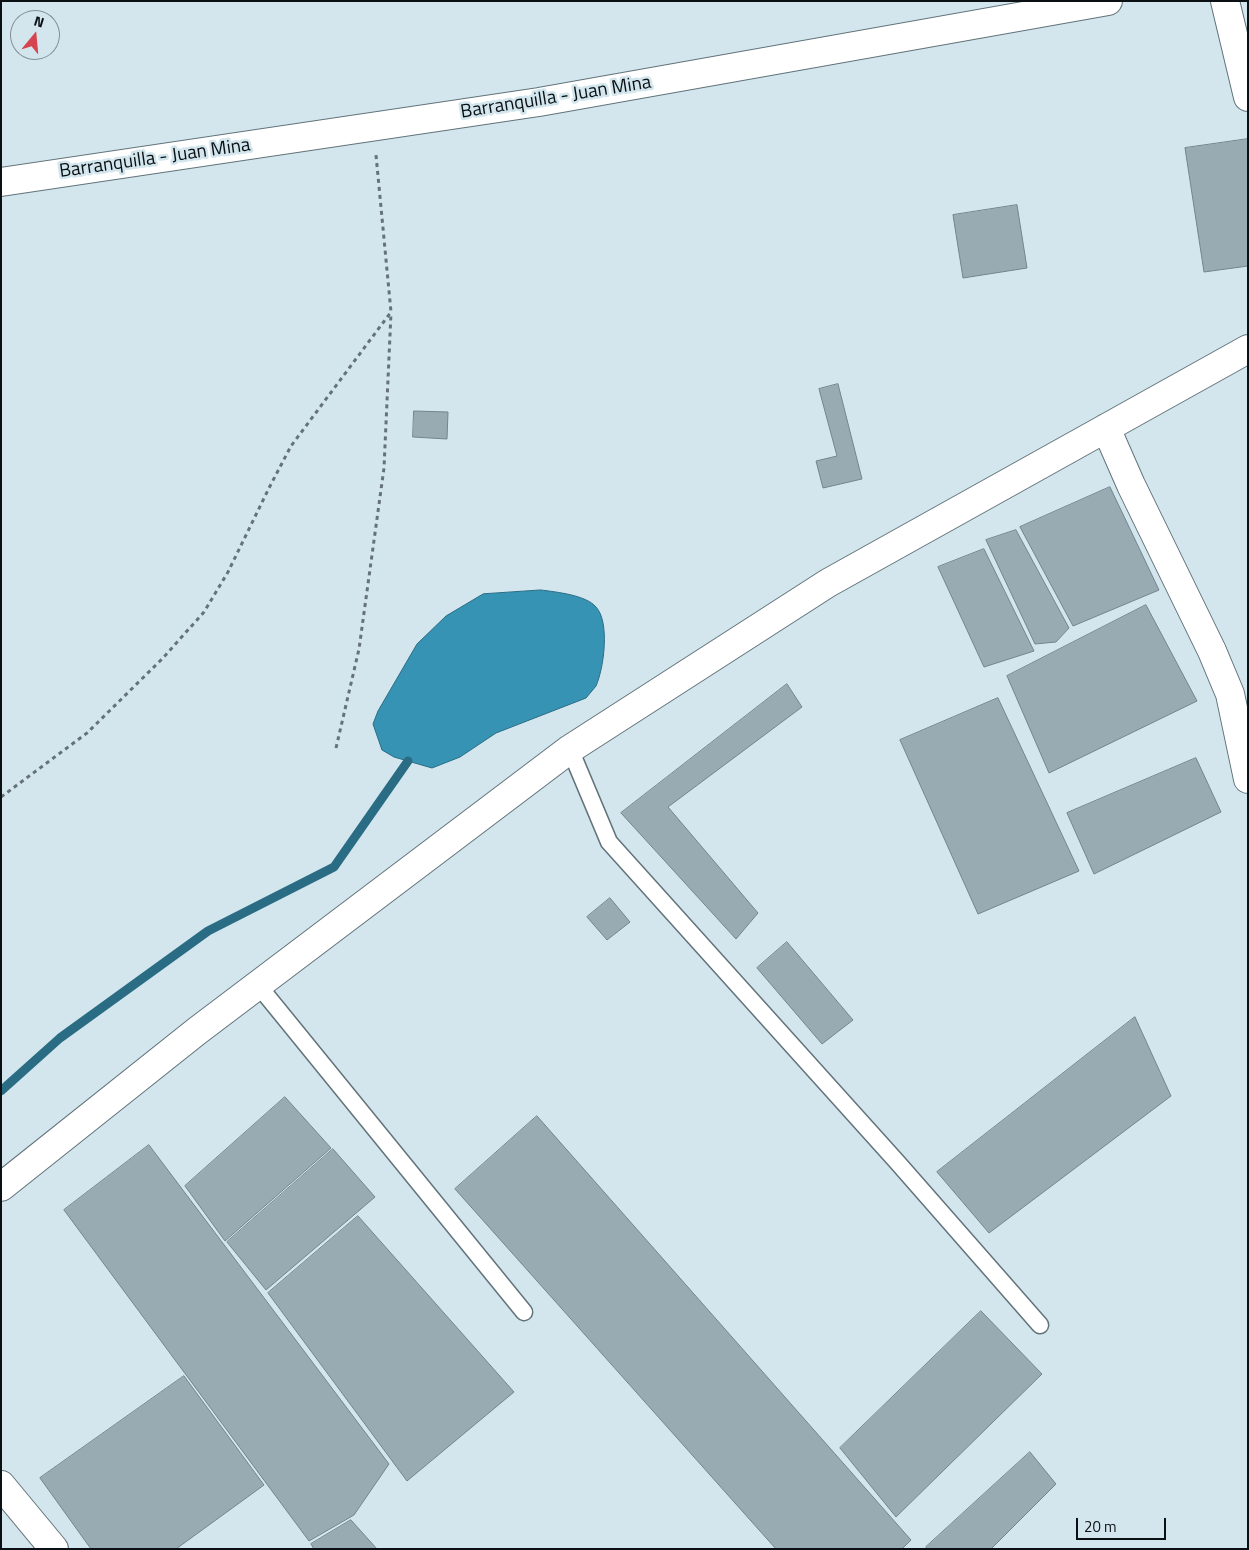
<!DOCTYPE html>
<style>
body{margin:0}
#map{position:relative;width:1249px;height:1550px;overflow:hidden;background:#d3e6ee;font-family:"Titillium Web",sans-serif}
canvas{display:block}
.frame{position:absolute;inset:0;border:2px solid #0a1013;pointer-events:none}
.north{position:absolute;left:10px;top:10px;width:50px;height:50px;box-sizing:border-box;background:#d3e6ee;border:1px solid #839096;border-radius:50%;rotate:17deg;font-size:14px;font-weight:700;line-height:20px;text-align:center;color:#0a1013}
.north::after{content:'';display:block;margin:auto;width:18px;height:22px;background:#d6454f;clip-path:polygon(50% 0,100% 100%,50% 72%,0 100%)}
.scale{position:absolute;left:1076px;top:1518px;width:90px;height:22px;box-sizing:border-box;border:2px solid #0a1013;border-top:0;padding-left:6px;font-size:15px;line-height:18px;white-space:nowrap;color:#0a1013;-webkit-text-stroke:4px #d3e6ee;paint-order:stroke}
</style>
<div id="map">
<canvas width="1249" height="1550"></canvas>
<div class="frame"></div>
<div class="north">N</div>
<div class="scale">20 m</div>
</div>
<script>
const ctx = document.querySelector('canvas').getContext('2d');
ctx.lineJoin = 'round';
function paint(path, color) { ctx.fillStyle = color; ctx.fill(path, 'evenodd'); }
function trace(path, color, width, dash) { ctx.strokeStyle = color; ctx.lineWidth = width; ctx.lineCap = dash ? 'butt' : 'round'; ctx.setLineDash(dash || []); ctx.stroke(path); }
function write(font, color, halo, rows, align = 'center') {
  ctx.font = font + ' "Titillium Web",sans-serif'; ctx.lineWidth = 5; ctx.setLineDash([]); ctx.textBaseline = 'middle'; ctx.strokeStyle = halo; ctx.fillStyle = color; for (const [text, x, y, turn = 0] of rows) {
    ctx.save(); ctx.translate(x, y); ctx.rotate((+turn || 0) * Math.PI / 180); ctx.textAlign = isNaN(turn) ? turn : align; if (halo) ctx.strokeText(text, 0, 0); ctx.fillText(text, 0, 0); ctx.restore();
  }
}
const water = new Path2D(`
 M541,590C556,592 586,595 596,607C610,622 604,668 596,686C593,690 589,694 586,698L496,733L460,757L432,768L394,757L382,750L373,724L378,711L417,644L446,616L483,594Z`);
const stream = new Path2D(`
 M1,1091L60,1038L208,931L334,867L408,761`);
const building = new Path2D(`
 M1248,139V266L1204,272L1185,148Z
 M1017,205L1027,268L963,278L953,215Z
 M838,384L862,479L823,488L816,461L837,456L819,389Z
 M414,411L448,412L447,439L413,437Z
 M1110,487L1159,590L1073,626L1020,527Z
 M1016,530L1069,628L1056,642L1035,644L986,540Z
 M984,549L1034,651L984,667L938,567Z
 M1146,605L1197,701L1049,773L1007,676Z
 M787,684L802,707L668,807L758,913L736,939L621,813Z
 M998,698L1079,871L978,914L900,740Z
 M1196,758L1221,812L1094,874L1067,813Z
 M610,898L630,922L607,940L587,917Z
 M787,942L853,1020L822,1044L757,968Z
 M1135,1017L1171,1096L989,1233L937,1172Z
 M285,1097L331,1148L225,1241L185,1186Z
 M537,1116L911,1540L902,1549H776L455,1189Z
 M149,1145L389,1464L354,1515L309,1541L64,1210Z
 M333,1149L375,1197L266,1290L227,1242Z
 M358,1216L514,1392L407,1481L268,1293Z
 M981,1311L1042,1374L896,1517L840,1448Z
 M184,1376L264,1485L176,1549H91L40,1478Z
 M1030,1452L1056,1484L991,1549H927L926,1547Z
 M351,1520L377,1549H314L311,1544Z`);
const path = new Path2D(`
 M336,748L359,649L384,468L391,313
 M1,797L87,733L163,658L204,612L228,572L269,488L291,446L391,312L376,155`);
const service = new Path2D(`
 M570,749L609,842L898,1163L1040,1325
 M258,985L524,1312`);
const minor = new Path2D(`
 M1225,1L1248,97
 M1106,428L1131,485L1212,651L1230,694L1248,779
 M1,1187L197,1031L570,749L828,583L1248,349
 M1,1485L54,1549`);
const secondary = new Path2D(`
 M1,182L539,102L1108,1`);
const streetNames = [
 ["Barranquilla - Juan Mina",556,98,-9],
 ["Barranquilla - Juan Mina",155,159,-8]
];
paint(water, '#3793b4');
trace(water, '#2a6c84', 1);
trace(stream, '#2a6c84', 9);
paint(building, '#98abb3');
trace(building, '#73848c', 1);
trace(service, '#62737a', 19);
trace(minor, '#62737a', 30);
trace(secondary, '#62737a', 30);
trace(path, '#667277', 3, [4, 4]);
trace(service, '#fff', 16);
trace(minor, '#fff', 28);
trace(secondary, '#fff', 28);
write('19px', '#0a1013', '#d3e6ee', streetNames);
</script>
